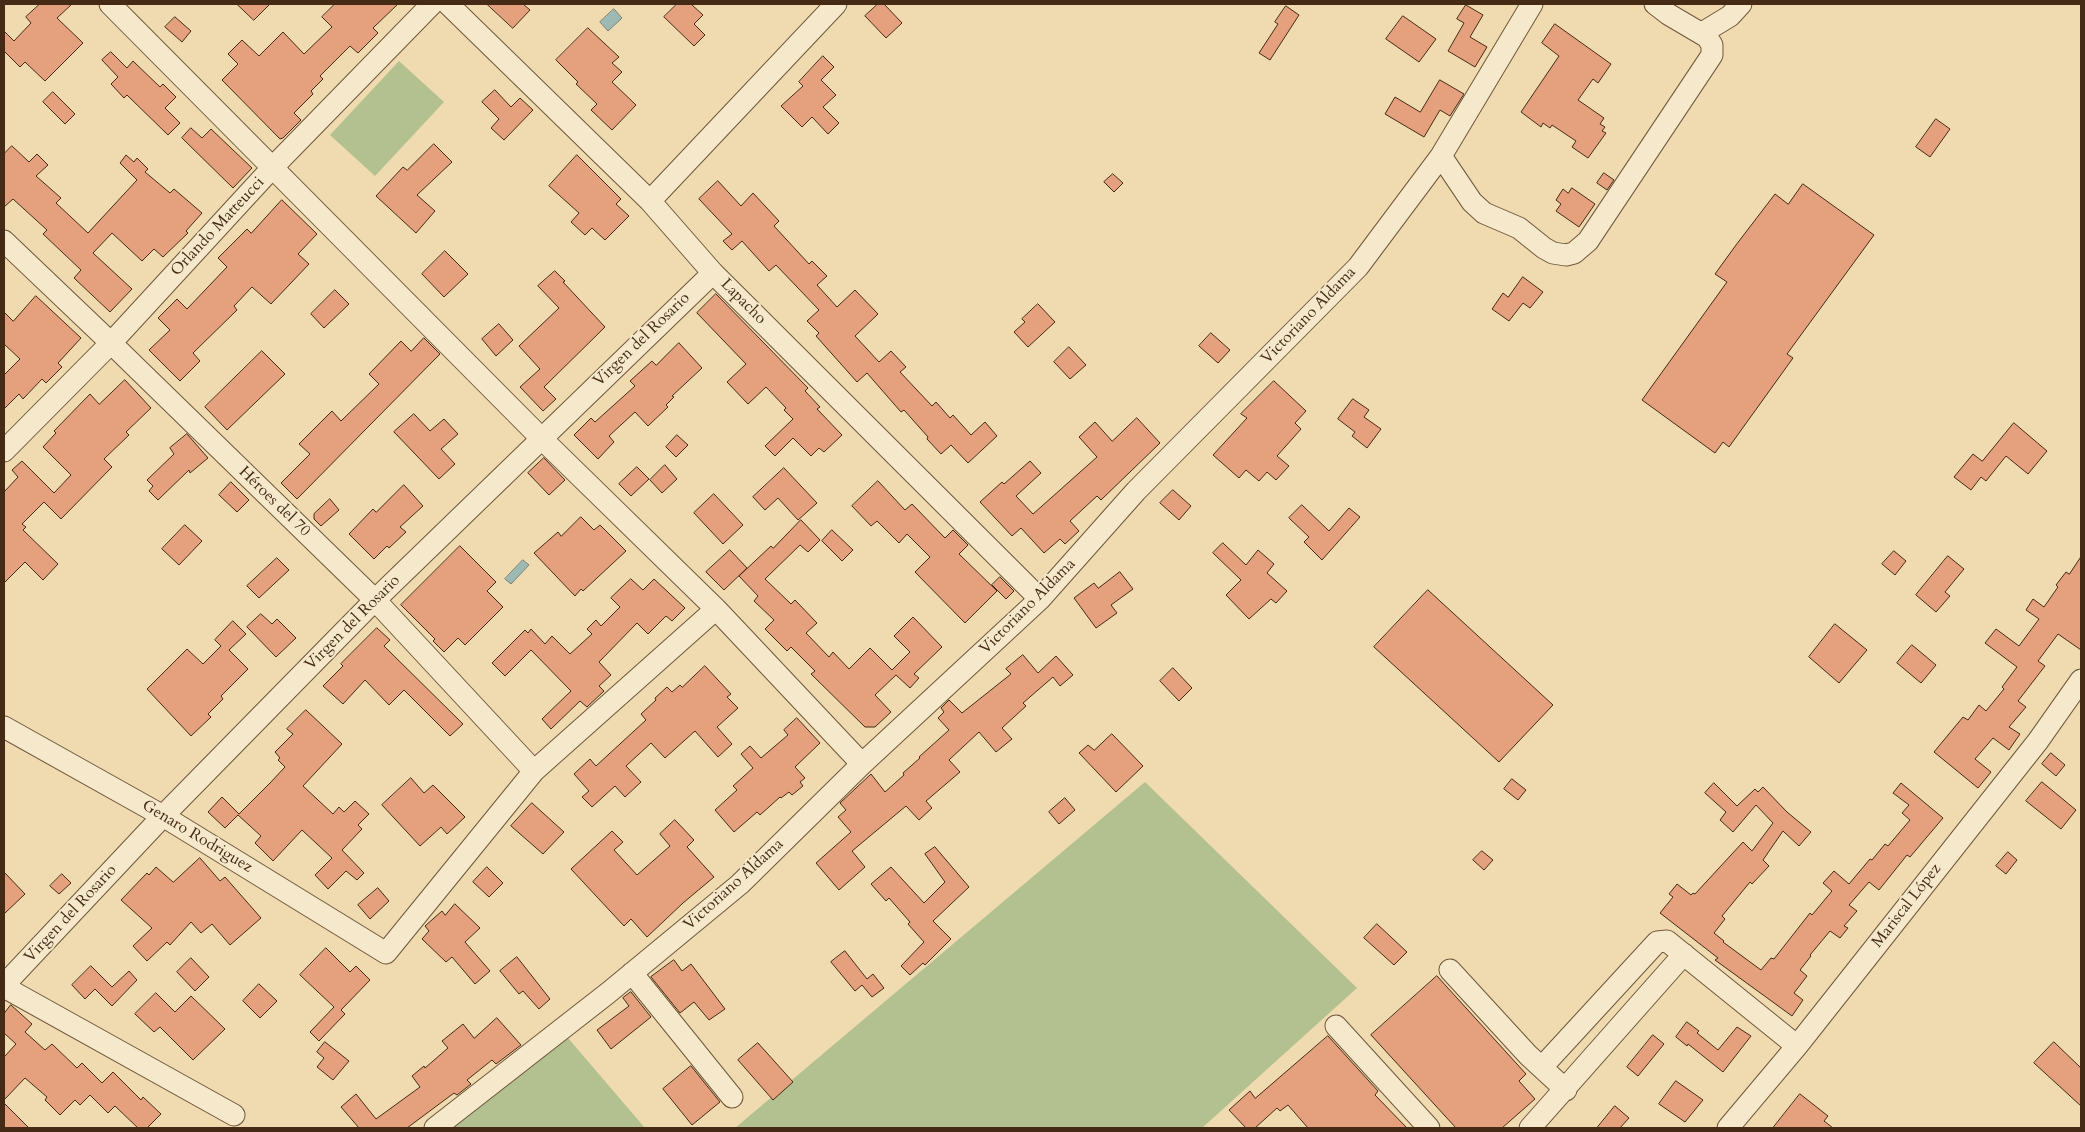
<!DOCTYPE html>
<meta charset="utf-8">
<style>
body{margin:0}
#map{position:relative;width:2085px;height:1132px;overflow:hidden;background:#efdbaf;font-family:Cardo,serif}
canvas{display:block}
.frame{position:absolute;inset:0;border:5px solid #452b16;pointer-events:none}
</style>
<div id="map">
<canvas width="2085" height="1132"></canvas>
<div class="frame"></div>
</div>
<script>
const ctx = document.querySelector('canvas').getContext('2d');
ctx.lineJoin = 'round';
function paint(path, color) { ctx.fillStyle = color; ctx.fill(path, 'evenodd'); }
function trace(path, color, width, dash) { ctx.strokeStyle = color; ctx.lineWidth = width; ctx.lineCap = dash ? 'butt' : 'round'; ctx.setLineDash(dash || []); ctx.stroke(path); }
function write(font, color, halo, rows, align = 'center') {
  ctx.font = font + ' Cardo,serif'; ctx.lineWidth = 4; ctx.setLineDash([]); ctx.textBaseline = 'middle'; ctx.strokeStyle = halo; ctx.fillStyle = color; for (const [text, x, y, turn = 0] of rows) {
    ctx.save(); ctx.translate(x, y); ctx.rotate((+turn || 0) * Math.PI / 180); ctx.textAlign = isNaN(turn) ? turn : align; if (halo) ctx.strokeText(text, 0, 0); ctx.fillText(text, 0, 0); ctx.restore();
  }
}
const green = new Path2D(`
 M399,61L444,102L375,176L330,135Z
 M1145,782L1357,988L1202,1128H735Z
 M562,1031L645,1128H440Z`);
const water = new Path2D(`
 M614,9L622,18L608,31L600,22Z
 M523,560L529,565L511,584L505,579Z`);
const building = new Path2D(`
 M40,4H72L57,18L83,43L45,81L25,62L20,67L4,51V31L14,41L31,23L26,17Z
 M237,4H270L254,20Z
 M335,4H398L373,28L378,33L358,53L350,46L320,76L323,79L311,91L313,94L294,113L301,120L283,138L280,139L222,80L238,64L228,54L242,40L259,56L283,32L304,54L332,27L322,17Z
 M487,4H523L530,10L513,28Z
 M677,4H691L703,15L694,24L705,35L694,46L664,17Z
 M878,4H884L902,23L886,38L865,16Z
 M1466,5L1483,15L1470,37L1487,47L1475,67L1448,51L1464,23L1457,19Z
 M1286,6L1299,15L1270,60L1259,53L1278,24L1275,22Z
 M1403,16L1436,39L1419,62L1386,39Z
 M175,17L191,31L182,42L165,27Z
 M1555,24L1611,64L1598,83L1593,79L1578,100L1604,118L1600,124L1605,127L1602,131L1606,133L1588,158L1572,147L1576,141L1552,125L1550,128L1543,123L1541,127L1521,112L1559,56L1542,43Z
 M588,28L619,57L612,63L622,72L612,82L636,105L612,130L591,110L597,104L576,84L578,82L556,60Z
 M111,52L127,68L133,61L160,87L163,84L176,97L165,108L180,123L168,135L127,95L124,98L111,84L118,77L102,60Z
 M823,56L834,67L821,80L836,95L823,107L839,123L828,134L812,117L802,127L781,106L803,86L799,82Z
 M1440,80L1464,94L1450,116L1440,110L1424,137L1385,114L1395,97L1420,112Z
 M495,90L511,107L520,98L533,110L504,140L491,128L499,119L482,102Z
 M53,92L75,114L65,124L43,102Z
 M1936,119L1950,129L1930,157L1916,147Z
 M191,128L202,138L211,129L252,168L233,188L182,138Z
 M434,144L452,162L417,195L435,211L416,233L376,196L403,167L407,170Z
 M12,146L29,162L37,154L48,165L36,176L61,198L56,203L88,233L137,180L120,163L126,155L134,162L137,158L148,169L145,172L170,193L174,189L202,213L186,231L188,233L163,257L154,249L142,261L112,233L93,253L132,289L110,312L74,278L81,270L43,234L47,230L13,199L4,207V154Z
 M577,155L621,199L616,204L629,216L605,240L592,228L585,235L571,222L579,213L549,186Z
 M1604,173L1614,180L1607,190L1597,183Z
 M1113,174L1123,183L1114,192L1104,182Z
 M718,181L741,206L753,193L779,221L774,226L809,264L812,261L827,276L817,285L837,307L855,290L878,314L855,336L879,362L891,351L906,367L900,372L932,406L936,402L950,418L953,415L971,435L985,422L997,436L968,463L951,445L941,454L927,439L928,437L904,410L901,412L867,373L857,382L816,336L819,333L807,321L819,310L776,265L769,271L742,241L732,250L723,241L732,234L699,199Z
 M1803,184L1874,235L1787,354L1793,358L1729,447L1723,442L1715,453L1642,400L1727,282L1715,274L1736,245L1775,194L1788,204Z
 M1572,188L1595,204L1579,227L1556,211L1561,204L1556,200L1563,189L1568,193Z
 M282,200L317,234L298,254L309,264L271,304L252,287L234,306L237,310L193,353L200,361L180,381L149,350L170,330L158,318L177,299L187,309L227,267L218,258L247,229L251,233Z
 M445,251L468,274L444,297L422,274Z
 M555,271L565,281L563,282L605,327L544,387L556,399L543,411L520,387L540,369L519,346L559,308L538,286Z
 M1523,277L1543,292L1530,308L1523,303L1509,321L1492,309L1503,293L1508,297Z
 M335,290L349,304L324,328L311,314Z
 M716,294L808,388L805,391L820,407L817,409L842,435L824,452L819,448L811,456L793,438L775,456L765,446L793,419L784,410L786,408L766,387L748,404L727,382L746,364L697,313Z
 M36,296L81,338L58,363L62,367L46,383L42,379L23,399L19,394L4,409V375L20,359L4,344V312L13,321Z
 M1038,304L1055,322L1028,347L1014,332L1025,322L1022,319Z
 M499,324L513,340L496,356L482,339Z
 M1211,333L1230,350L1218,363L1199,346Z
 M424,338L440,354L297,499L281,483L310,454L299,444L332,411L341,421L379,384L369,374L401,341L411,351Z
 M679,343L702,368L672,396L674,397L666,405L668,407L648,426L635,412L609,436L614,442L598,459L574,435L591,418L595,422L635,386L630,381L652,361L656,365Z
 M1069,347L1086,365L1070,379L1054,362Z
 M262,351L285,374L227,430L205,407Z
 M125,380L151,408L126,432L129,435L104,459L112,467L61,519L44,502L22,524L26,527L23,530L58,564L43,580L25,562L4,583V492L18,477L12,470L22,461L54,493L71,475L43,447L56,433L54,431L90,394L99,404Z
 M1274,381L1306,411L1295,423L1301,429L1277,456L1289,466L1276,480L1267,472L1259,481L1246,470L1239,478L1213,455L1247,418L1241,414Z
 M1353,399L1369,410L1364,417L1381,429L1367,448L1352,436L1355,432L1338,419Z
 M414,414L430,431L444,419L458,434L441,449L455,464L439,479L394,432Z
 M1137,418L1160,443L1101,500L1097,496L1070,521L1079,531L1065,544L1060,539L1044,553L1021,528L1012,536L980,502L1002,482L1004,484L1030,461L1041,473L1016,496L1033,514L1097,457L1079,437L1095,422L1112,441Z
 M2014,423L2047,451L2028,474L2006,456L1986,481L1981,477L1971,490L1954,477L1973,454L1982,461Z
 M187,434L208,458L190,473L189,470L158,500L149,491L153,486L147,480L174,454L170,448Z
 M677,435L688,445L676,457L666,447Z
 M544,458L565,480L549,495L528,473Z
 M665,465L677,479L662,493L650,480Z
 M637,467L649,479L631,496L619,484Z
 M784,468L817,503L798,520L778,498L765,510L753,497Z
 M878,481L905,510L912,504L945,538L953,530L968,545L959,554L997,591L965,623L915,572L930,557L907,534L899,543L877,521L871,526L852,506Z
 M231,482L249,500L237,512L219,495Z
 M404,485L423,506L400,527L406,532L389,548L387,546L374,559L349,534L373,509L376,512Z
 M1173,490L1191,506L1179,520L1160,503Z
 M714,494L743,525L723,544L694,513Z
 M330,499L339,510L321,526L314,519V514Z
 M1302,505L1329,531L1349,508L1360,517L1322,560L1304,542L1309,537L1289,518Z
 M581,517L594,530L600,525L626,551L583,591L581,589L575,596L534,553L558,532L561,536Z
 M801,520L820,540L808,552L800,545L765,579L791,604L795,600L817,623L806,633L829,657L833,652L849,669L870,648L892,670L910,652L894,636L913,617L942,647L914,674L919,678L910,688L896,675L875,695L891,712L875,727H865L811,674L815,671L791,647L787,651L765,629L774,620L754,601L758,596L739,576L771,546L773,548Z
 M185,525L202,541L179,565L162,549Z
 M832,530L853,550L842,561L822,541Z
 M1223,543L1246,565L1258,550L1274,564L1267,573L1287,591L1276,603L1271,599L1249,619L1226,595L1241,580L1213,553Z
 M460,546L496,582L487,591L503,607L465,645L458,638L444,652L433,641L435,639L401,605Z
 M730,550L747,568L724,590L706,572Z
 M1894,551L1906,561L1895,575L1882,564Z
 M1948,556L1964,569L1945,592L1950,596L1936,612L1916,595Z
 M2081,557V650L2058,634L2038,661L2045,666L2018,701L2026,707L2009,727L2020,734L2009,750L1993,738L1975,759L1991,772L1978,788L1934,752L1963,717L1968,720L1979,705L1986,711L2004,689L2002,687L2017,667L1985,643L1996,629L2019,646L2039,619L2026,610L2033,599L2044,607L2058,587L2056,585L2066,572L2069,574Z
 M277,558L289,570L259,598L247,586Z
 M1120,572L1133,589L1111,605L1117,613L1096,628L1074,598L1094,583L1098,588Z
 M1000,577L1014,591L1006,599L992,585Z
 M631,579L643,590L654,579L685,608L672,621L666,616L648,634L637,623L599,662L611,675L599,686L604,691L587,707L580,701L551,729L542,719L571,691L531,650L505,676L492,663L525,630L528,633L531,629L545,644L552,636L570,654L592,634L587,629L596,620L601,626L620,607L611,598Z
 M1428,590L1553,705L1499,762L1374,647Z
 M261,614L272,624L277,619L296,638L276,657L247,627Z
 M233,621L246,634L229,650L248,669L221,696L223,699L208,714L211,717L191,736L147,689L187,649L203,664L221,646L215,640Z
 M1835,624L1867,650L1839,683L1809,657Z
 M377,628L390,640L384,646L463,724L450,736L404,690L389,705L365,680L343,704L323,686L343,666L341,664Z
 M1912,645L1936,665L1921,683L1897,663Z
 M1023,655L1038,673L1056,656L1073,675L1060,686L1053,677L1023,703L1026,706L1002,728L1012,739L996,752L979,732L949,760L960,772L926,801L932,808L919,820L906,806L852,851L865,867L839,890L816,863L851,832L838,817L846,810L840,803L871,774L885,792L904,775L903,773L920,758L919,757L949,730L938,718L944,712L941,708L949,700L962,713L1011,674L1006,669Z
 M705,666L731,694L727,697L738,708L717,727L732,744L718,757L695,731L665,758L651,743L626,766L641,782L625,797L615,786L592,807L582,797L589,791L574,774L590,759L596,766L646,720L641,714L656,700L655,698L667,687L672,692L680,685L682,687Z
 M1173,668L1192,688L1179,701L1160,681Z
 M306,710L342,744L303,786L333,814L339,807L344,812L355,801L369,814L358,825L362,829L342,850L364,873L357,880L346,871L328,889L315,875L332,858L302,830L273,861L255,843L261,836L238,815L225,828L208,812L222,797L239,814L270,783L285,767L278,760L280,758L275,752L293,734L287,729Z
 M797,718L820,743L795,767L805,778L800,782L803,786L792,795L789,792L781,798L780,797L760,815L757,812L734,832L715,810L737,790L733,786L753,768L741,754L750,746L761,758L788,735L784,730Z
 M1112,734L1143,766L1116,792L1079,753L1088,745L1094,750Z
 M2051,753L2065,765L2056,776L2042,764Z
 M411,778L424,793L433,785L465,817L447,834L441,827L420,846L382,805Z
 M1512,779L1526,790L1518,800L1504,789Z
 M2042,782L2076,810L2061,829L2026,801Z
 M1714,783L1737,806L1755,789L1758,792L1763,787L1787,812L1811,832L1799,846L1783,831L1763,860L1769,866L1752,884L1750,882L1722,916L1725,919L1714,933L1724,941L1723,942L1761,970L1771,958L1774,959L1810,913L1812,915L1832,891L1823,883L1834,871L1849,884L1870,859L1872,860L1885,844L1888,846L1910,820L1902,813L1909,805L1893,793L1901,783L1943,818L1910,857L1907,855L1879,890L1869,882L1849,905L1857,911L1844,926L1848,928L1840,938L1830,931L1810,955L1811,956L1800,970L1807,976L1794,993L1803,1000L1792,1016L1715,960L1718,958L1660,913L1673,897L1669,894L1677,884L1691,895L1693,893L1695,894L1743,842L1752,851L1773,823L1756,805L1733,832L1720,820L1726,812L1705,793Z
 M1065,798L1075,810L1059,824L1049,812Z
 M532,803L564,832L543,854L511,826Z
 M675,820L694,840L687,847L714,877L683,903L647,937L631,919L624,926L571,869L612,831L623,842L614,850L637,875L670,846L660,834Z
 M935,847L969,887L933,921L951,939L925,965L923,963L910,975L901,966L924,942L908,924L910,922L889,898L886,901L871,884L891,867L924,903L945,882L925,854Z
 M1482,851L1493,860L1484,870L1473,860Z
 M2008,852L2017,860L2006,874L1996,866Z
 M200,858L220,881L225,877L261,918L230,945L212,924L201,933L191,922L170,945L167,942L147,961L133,946L152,928L121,900L147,873L149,875L156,867L173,882Z
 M487,867L503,883L489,897L473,882Z
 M4,872L25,894L4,914Z
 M62,874L71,883L59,894L50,886Z
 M378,888L389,901L370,919L358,905Z
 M455,904L480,928L465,942L490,971L475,984L452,957L446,962L422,939L429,931L425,926L442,911L445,915Z
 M1377,924L1407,952L1394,965L1364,938Z
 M326,948L350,972L356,966L370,980L341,1010L345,1014L319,1041L310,1032L334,1007L300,975Z
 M845,951L867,979L873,974L884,988L872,997L862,985L855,991L831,962Z
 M517,957L550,999L539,1009L523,991L519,994L500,971Z
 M191,958L209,977L195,991L177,972Z
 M674,960L682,971L691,964L725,1009L709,1020L694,1002L680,1013L651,977Z
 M91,966L112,987L129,971L137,980L112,1006L95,989L85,999L72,985Z
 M1437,976L1526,1074L1519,1081L1535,1099L1502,1128H1456L1371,1035Z
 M259,984L277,1001L260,1018L243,1001Z
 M631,992L651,1017L611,1049L597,1030L629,1006L623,998Z
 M156,993L175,1012L191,996L225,1029L193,1060L160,1027L154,1032L135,1014Z
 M11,1005L32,1024L25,1032L45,1050L52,1044L77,1068L82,1063L102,1083L113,1072L141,1100L143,1097L161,1114L147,1128H138L115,1106L108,1113L90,1095L80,1105L75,1100L60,1115L45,1100L47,1097L25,1078L4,1100V1057L16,1044L4,1033V1014Z
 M497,1018L521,1045L496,1064L492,1060L467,1080L471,1084L457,1095L454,1093L407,1128H359L341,1107L356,1094L376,1119L420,1087L412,1076L424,1066L425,1068L448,1048L442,1041L463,1024L474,1038Z
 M1687,1022L1699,1031L1697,1033L1718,1050L1737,1027L1751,1036L1723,1072L1688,1044L1687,1046L1676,1037Z
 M1653,1035L1664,1044L1638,1076L1627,1067Z
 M1328,1036L1378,1091L1375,1095L1407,1128H1308L1288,1105L1280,1111L1277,1108L1255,1128H1246L1229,1110L1250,1091L1255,1098Z
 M325,1042L349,1061L333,1080L317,1067L324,1058L317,1052Z
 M2054,1042L2081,1068V1106L2034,1063Z
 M758,1043L793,1082L773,1100L738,1060Z
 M691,1066L720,1102L692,1125L663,1089Z
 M1676,1081L1703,1100L1685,1122L1659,1104Z
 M1800,1094L1828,1116L1824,1121L1833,1128H1773Z
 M4,1103L29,1128H4Z
 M1615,1106L1629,1118L1620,1128H1597Z`);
const minor = new Path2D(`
 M110,4L541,438L716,609L862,764
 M448,4L650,201L713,273L1040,599
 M1702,33L1730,16L1741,4
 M1441,156L1472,202L1484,213L1519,228L1544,248L1553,253L1566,255L1574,253L1588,241L1712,55V45L1707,37L1668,14L1655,4
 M650,201L836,4
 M4,241L111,343L375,600L534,771
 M4,451L111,343L272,168L432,4
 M4,727L163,816L386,953L534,771L716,609
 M1450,970L1528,1055L1566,1090
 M632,973L732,1097
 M4,985L163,816L375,600L713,273
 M4,987L234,1115
 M1336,1026L1429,1128
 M1542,1067L1657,942L1667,941L1797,1046
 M435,1128L608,993L740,884L862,764L1040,599L1136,491L1358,267L1441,156L1532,4
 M1530,1128L1684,954
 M1728,1128L1797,1046L2038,741L2081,680`);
const streetNames = [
 ["Orlando Matteucci",218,227,-47],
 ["Lapacho",743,302,45],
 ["Victoriano Aldama",1309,316,-46],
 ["Virgen del Rosario",642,340,-44],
 ["Héroes del 70",274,502,44],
 ["Victoriano Aldama",1028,607,-45],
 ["Virgen del Rosario",353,623,-45],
 ["Genaro Rodriguez",197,837,31],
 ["Victoriano Aldama",734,885,-42],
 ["Mariscal López",1907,906,-52],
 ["Virgen del Rosario",71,914,-47]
];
paint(green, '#b3c190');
paint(water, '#9db9b4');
trace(water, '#7a8075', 1);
paint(building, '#e5a07e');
trace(building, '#452b16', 1);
trace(minor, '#70573c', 23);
trace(minor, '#f5e8cb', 21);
write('16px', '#452b16', '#f5e8cb', streetNames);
</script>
